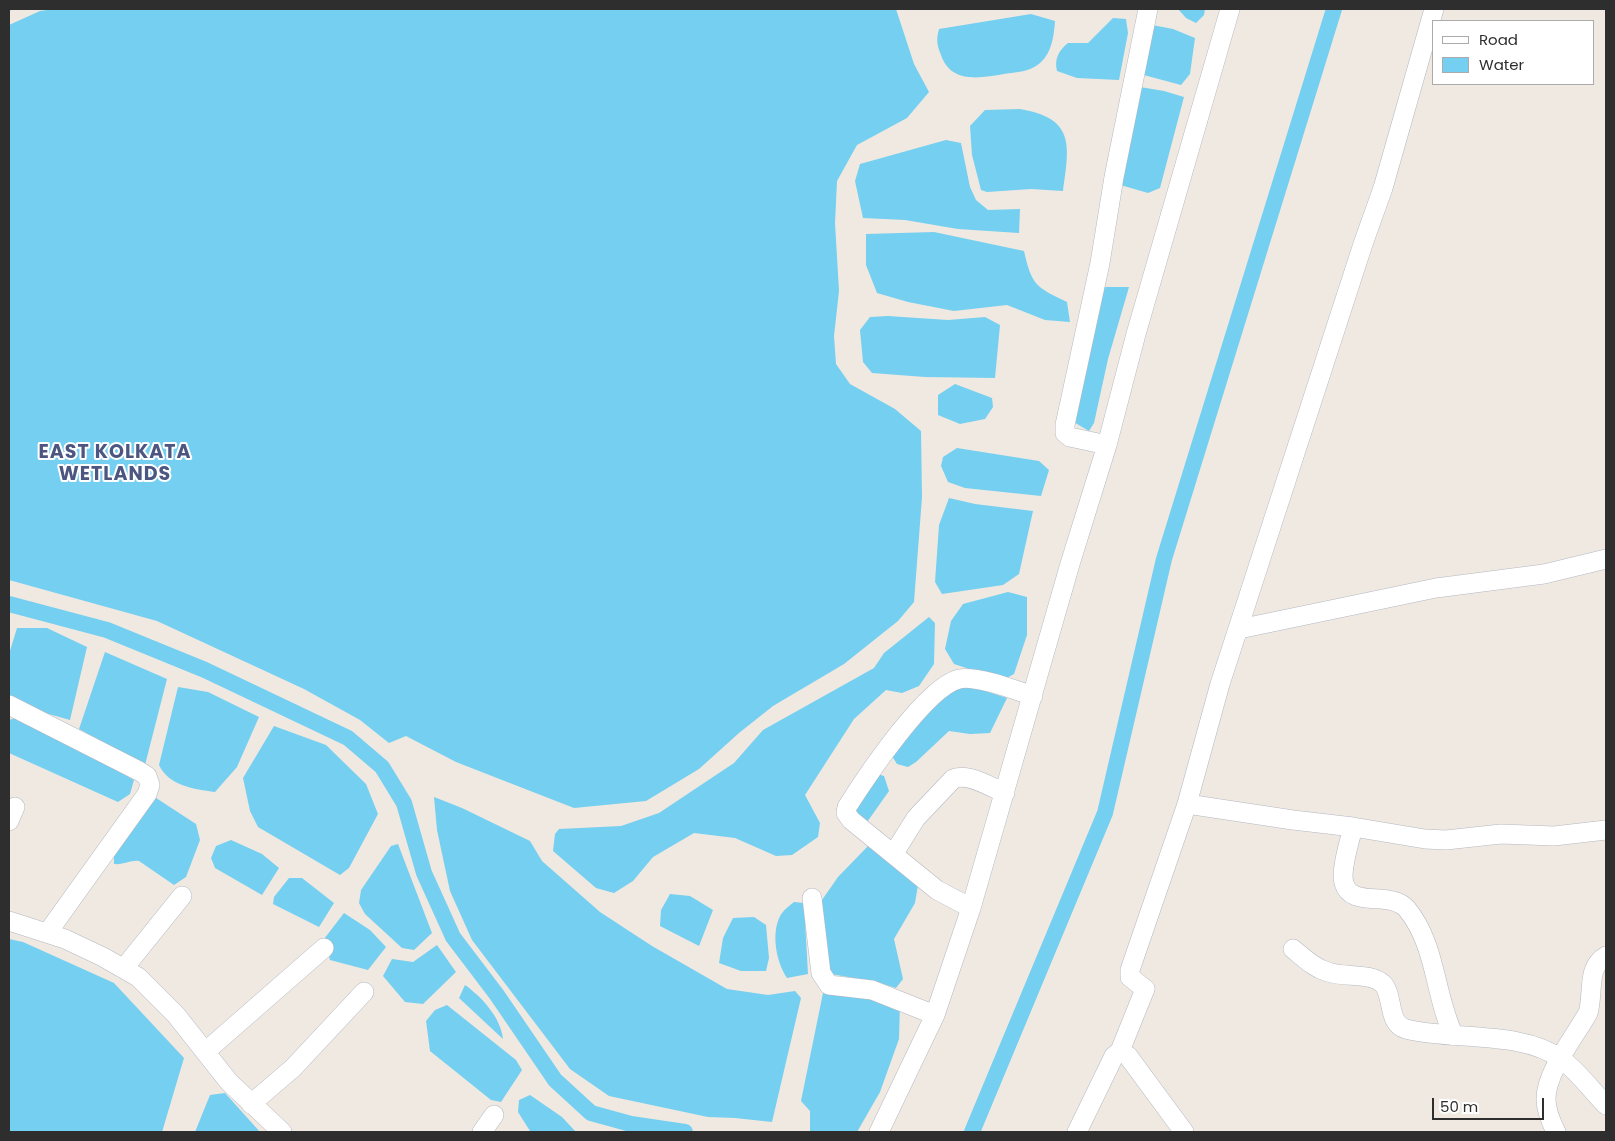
<!DOCTYPE html>
<style>
body{margin:0}
#map{position:relative;width:1615px;height:1141px;overflow:hidden;background:#efe9e1;font-family:Poppins,sans-serif}
canvas{display:block}
.frame{position:absolute;inset:0;border:10px solid #2e2e2e;pointer-events:none}
.legend{position:absolute;left:1432px;top:20px;width:162px;height:65px;box-sizing:border-box;background:#fff;border:1px solid #ababab;margin:0;padding:6px 9px;list-style:none;font-size:15px;color:#2e2e2e}
.legend li{display:flex;align-items:center;gap:10px;height:25px}
.legend b{width:25px;border:1px solid #ababab}
.scale{position:absolute;left:1432px;top:1098px;width:112px;height:22px;box-sizing:border-box;border:2px solid #2e2e2e;border-top:0;padding-left:6px;font-size:15px;line-height:18px;white-space:nowrap;color:#2e2e2e;-webkit-text-stroke:4px #fff;paint-order:stroke}
</style>
<div id="map">
<canvas width="1615" height="1141"></canvas>
<div class="frame"></div>
<ul class="legend">
<li><b style="height:6px;background:#fff"></b>Road</li>
<li><b style="height:14px;background:#75cff0"></b>Water</li>
</ul>
<div class="scale">50 m</div>
</div>
<script>
const ctx = document.querySelector('canvas').getContext('2d');
ctx.lineJoin = 'round';
function paint(path, color) { ctx.fillStyle = color; ctx.fill(path, 'evenodd'); }
function trace(path, color, width, dash) { ctx.strokeStyle = color; ctx.lineWidth = width; ctx.lineCap = dash ? 'butt' : 'round'; ctx.setLineDash(dash || []); ctx.stroke(path); }
function write(font, color, halo, rows, align = 'center') {
  ctx.font = font + ' Poppins,sans-serif'; ctx.lineWidth = 4; ctx.setLineDash([]); ctx.textBaseline = 'middle'; ctx.strokeStyle = halo; ctx.fillStyle = color; for (const [text, x, y, turn = 0] of rows) {
    ctx.save(); ctx.translate(x, y); ctx.rotate((+turn || 0) * Math.PI / 180); ctx.textAlign = isNaN(turn) ? turn : align; if (halo) ctx.strokeText(text, 0, 0); ctx.fillText(text, 0, 0); ctx.restore();
  }
}
const water = new Path2D(`
 M54,9H896L914,64L929,92L907,118L857,145L837,181L835,223L839,291L834,336L836,364L850,384L895,409L921,431L922,497L914,602L898,621L844,664L773,706L739,733L699,769L646,801L574,808L456,762L406,736L389,743L360,720L304,689L157,621L9,580V25L40,11Z
 M1178,9H1205L1204,15L1196,23L1186,18Z
 M1031,14L1055,21C1054,35 1052,53 1040,63C1030,72 1016,72 1004,74C980,78 951,84 941,55C937,45 936,40 939,29Z
 M1113,18L1126,19L1128,33L1119,80L1077,78L1057,71C1054,59 1059,50 1068,43H1088Z
 M1152,25L1173,29L1195,38L1190,74L1181,85L1140,74Z
 M1140,87L1164,91L1184,97L1160,188L1148,193L1117,184Z
 M1020,109C1074,118 1070,144 1063,191L1031,189L987,192L981,190L972,155L970,126L985,110Z
 M946,140L961,143L970,187L976,200L988,210L1020,209L1019,233L958,229L905,220L863,218L855,181L860,164Z
 M934,232L1024,251C1032,286 1036,287 1067,302L1070,322L1045,320L1007,305L954,311L908,302L877,293L866,265V234Z
 M1100,287H1129L1108,359L1094,423L1089,431L1072,421Z
 M888,316L948,320L985,317L1000,325L995,378L925,377L872,373L863,362L860,330L870,317Z
 M955,384L992,398L993,407L985,419L960,424L938,415V395Z
 M957,448L1039,461L1049,470L1041,496L965,488L948,482L941,466L943,457Z
 M949,498L975,504L1033,511L1019,574L1003,585L942,594L935,582L939,525Z
 M1008,592L1027,597V635L1014,674L1003,680L954,664L945,649L951,621L963,604Z
 M929,617L935,623L934,664L919,686L902,693L886,690L854,719L805,795L820,823L818,837L792,855L776,856L735,838L694,833L653,857L633,881L614,893L596,888L553,851L555,834L559,829L621,826L659,813L734,763L763,730L874,668L884,653Z
 M17,628H47L87,647L70,720L31,709L9,698V654Z
 M105,652L167,679L145,765L79,729Z
 M948,686H970L1007,698L990,733L970,734L949,731L916,762L908,767L897,764L890,753Z
 M178,687L208,692L259,717L237,767L215,792C194,789 169,786 159,765Z
 M21,716L134,780L130,794L118,802L9,753V720Z
 M274,726L326,745L366,784L378,814L349,868L340,875L258,827L250,811L243,778Z
 M874,773L884,776L889,791L865,825L848,815Z
 M153,796L196,824L200,840L186,877L174,885L139,861C130,860 124,865 114,864V852Z
 M434,797L462,808L530,841L542,861L600,912L652,946L727,989L768,995L795,991L801,998L772,1122L735,1118L708,1117L609,1096L570,1069L472,940L450,891L437,830Z
 M231,840L262,854L279,868L262,895L215,868L211,858L216,846Z
 M398,844L432,933L414,950L402,948L365,914L359,903L361,890L391,846Z
 M868,846L885,851L918,885L915,903L894,939L903,979L896,988L877,982L825,973L815,910L838,877Z
 M289,878H302L334,903L319,927L273,904L274,897Z
 M670,894L690,896L713,910L699,946L660,926L661,910Z
 M794,902L804,903L808,974L787,978C776,962 770,930 782,913C785,909 790,905 794,902Z
 M344,913L370,930L386,947L368,970L330,960L324,939Z
 M754,917L766,925L769,958L766,971H741L719,963L723,938L733,918Z
 M9,939L23,942L114,983L184,1058L162,1132H9Z
 M437,945L456,972L423,1004L405,1002L383,976L392,959L413,962Z
 M465,985C482,997 501,1018 503,1039L459,998Z
 M866,990L900,1003L899,1039L880,1092L857,1132H810V1111L801,1101L823,993Z
 M447,1005L516,1060L522,1070L501,1102L491,1100L430,1051L426,1021L435,1010Z
 M225,1093L260,1132H195L210,1095Z
 M530,1095L562,1117L576,1132L530,1131L518,1112L519,1100Z`);
const canal = new Path2D(`
 M9,604L107,630L205,670L348,738L382,767L404,803L424,873L453,937L497,995L555,1080L591,1113L631,1124L685,1132
 M972,1132L1105,813L1164,559L1334,9`);
const path = new Path2D(`
 M9,10L11,9`);
const minor = new Path2D(`
 M1107,445L1070,437L1065,433V425L1100,263L1114,177L1148,9
 M1239,629L1436,588L1544,574L1606,559
 M9,705L139,771L147,776L150,785L147,794L48,932
 M1187,804L1293,820L1353,827L1425,839L1446,840L1501,834L1554,836L1606,830
 M9,821L15,807
 M1353,827C1350,840 1340,871 1344,883C1351,909 1391,890 1407,909C1437,946 1434,995 1454,1036
 M894,853L916,818L953,779C967,772 990,787 1005,793
 M812,898L821,973L829,985L872,990L935,1015
 M971,908L937,890L851,820L846,813L847,807C866,777 926,687 959,679C977,675 1015,690 1033,696
 M9,921L65,939L103,957L138,977L176,1015L229,1082L282,1132
 M1293,949C1304,958 1314,968 1328,972C1344,978 1370,972 1383,984C1394,996 1387,1024 1406,1029C1453,1041 1521,1030 1561,1059C1578,1071 1592,1091 1606,1105
 M124,968L182,896
 M1120,1051L1145,989L1130,977V970L1187,804L1220,684L1363,244L1383,188L1434,9
 M205,1052L324,948
 M251,1104L293,1068L364,992
 M482,1132L494,1115
 M879,1132L935,1015L971,908L1070,564L1107,445L1136,334L1230,9
 M1077,1132L1114,1056L1120,1051L1128,1056L1184,1132
 M1556,1132C1551,1122 1546,1111 1546,1099C1546,1072 1575,1036 1588,1013C1594,994 1586,967 1606,956`);
const districtNames = [
 ["EAST KOLKATA",115,453],
 ["WETLANDS",115,475]
];
paint(water, '#75cff0');
trace(canal, '#75cff0', 16);
trace(minor, '#b4b7c1', 20);
trace(path, '#c9c9c9', 2.5, [4, 2.5]);
trace(minor, '#fff', 19);
ctx.letterSpacing = '1px';
write('bold 19px', '#4d5680', '#fff', districtNames);
ctx.letterSpacing = '0px';
</script>
